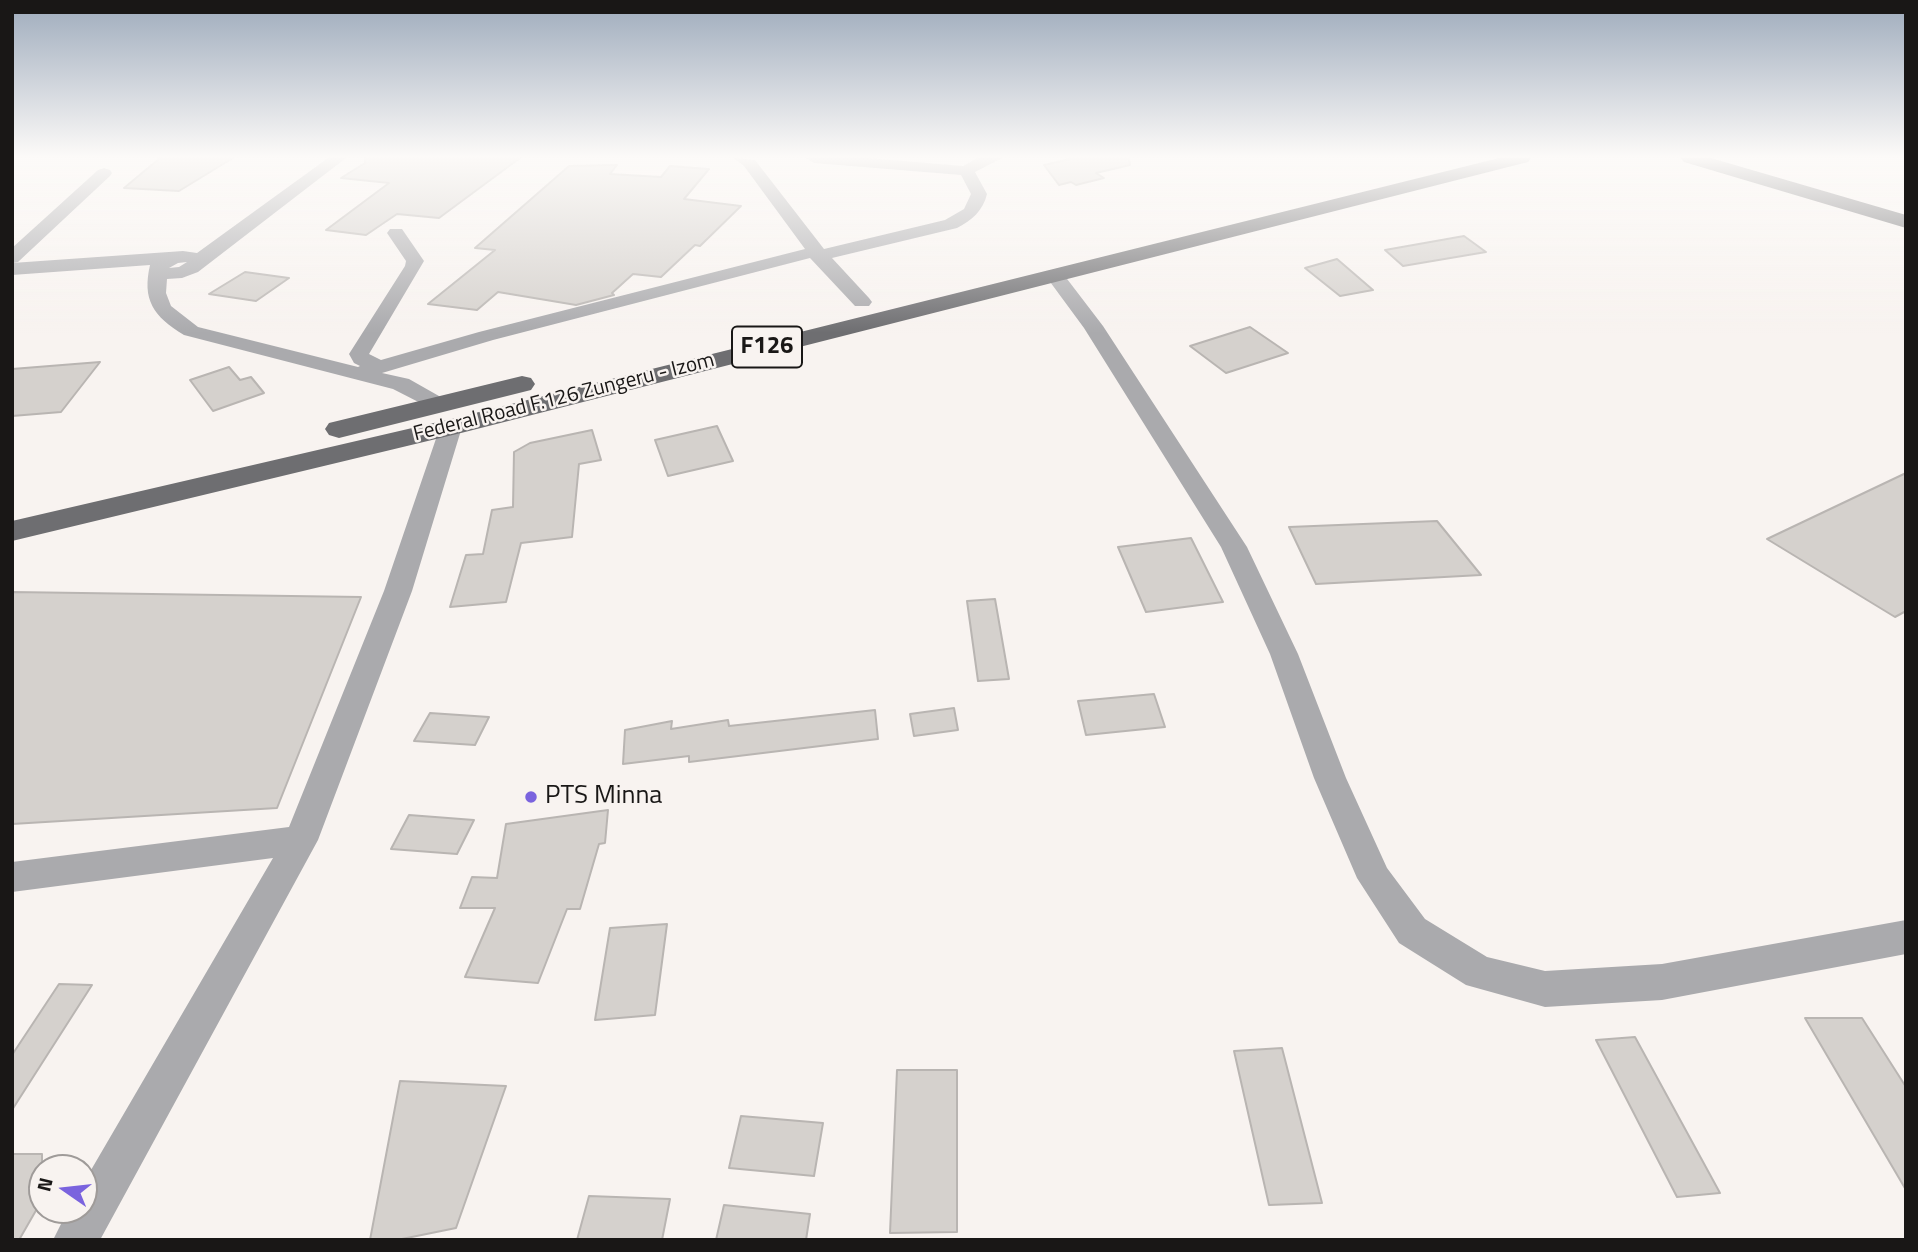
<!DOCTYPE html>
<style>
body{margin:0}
#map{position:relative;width:1918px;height:1252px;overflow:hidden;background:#f8f3f0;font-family:"Titillium Web",sans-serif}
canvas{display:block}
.frame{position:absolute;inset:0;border:14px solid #191716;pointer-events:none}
.north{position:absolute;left:28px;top:1154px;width:70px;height:70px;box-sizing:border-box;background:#f8f3f0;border:2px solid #9f9b99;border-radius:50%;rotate:284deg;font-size:19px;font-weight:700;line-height:28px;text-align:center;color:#191716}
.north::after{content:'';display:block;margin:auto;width:24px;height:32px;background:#7a63de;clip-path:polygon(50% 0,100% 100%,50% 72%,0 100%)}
</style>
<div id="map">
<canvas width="1918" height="1252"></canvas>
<div class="frame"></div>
<div class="north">N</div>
</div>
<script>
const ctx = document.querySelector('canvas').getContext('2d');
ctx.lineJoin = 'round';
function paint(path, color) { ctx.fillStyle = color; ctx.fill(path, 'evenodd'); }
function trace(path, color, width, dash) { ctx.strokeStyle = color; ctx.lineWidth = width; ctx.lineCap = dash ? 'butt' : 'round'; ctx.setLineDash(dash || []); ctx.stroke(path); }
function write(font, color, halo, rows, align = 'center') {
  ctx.font = font + ' "Titillium Web",sans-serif'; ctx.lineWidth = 5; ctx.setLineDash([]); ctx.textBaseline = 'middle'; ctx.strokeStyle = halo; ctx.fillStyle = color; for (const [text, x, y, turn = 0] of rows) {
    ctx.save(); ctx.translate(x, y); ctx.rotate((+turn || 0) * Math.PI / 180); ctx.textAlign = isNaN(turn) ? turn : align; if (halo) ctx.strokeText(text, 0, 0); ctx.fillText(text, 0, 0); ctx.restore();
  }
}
const building = new Path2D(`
 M160,158H233L179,191L124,188Z
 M365,158H520L439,218L397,214L366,235L326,230L389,183L341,178L365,163Z
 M1075,158H1129L1130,165L1096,173L1104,178L1076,185L1071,182L1059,185L1044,165Z
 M617,165L610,174L661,177L670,166L709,169L684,199L741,206L700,246L695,245L661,277L633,274L612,293L614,295L576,305L498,292L477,310L428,304L495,250L475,248L569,166Z
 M1464,236L1486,252L1403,266L1385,250Z
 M1337,259L1373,290L1340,296L1305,268Z
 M245,272L289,278L256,301L209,294Z
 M1250,327L1288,353L1226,373L1190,346Z
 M100,362L61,412L12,416V369Z
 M229,367L240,380L251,377L264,393L213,411L190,380Z
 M717,426L733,461L668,476L655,440Z
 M592,430L601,460L579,464L572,537L521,543L506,602L450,607L466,555L483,554L492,510L513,507L514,452L530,443Z
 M1906,473V611L1895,617L1767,539Z
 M1437,521L1481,575L1316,584L1289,527Z
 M1191,538L1223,602L1146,612L1118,547Z
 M12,592L361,597L277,808L12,824Z
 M995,599L1009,679L978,681L967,601Z
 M1154,694L1165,727L1086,735L1078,701Z
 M954,708L958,730L914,736L910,714Z
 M875,710L878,739L689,762V756L623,764L625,730L672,721L671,729L728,720L729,726Z
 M430,713L489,717L475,745L414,741Z
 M608,810L605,843L599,844L580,909H567L538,983L465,977L495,908H460L472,877L497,878L506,824Z
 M409,815L474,820L457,854L391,849Z
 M667,924L655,1015L595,1020L610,928Z
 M59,984L92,985L12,1110V1055Z
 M1805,1018H1862L1906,1087V1190Z
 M1635,1037L1720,1193L1677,1197L1596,1040Z
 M1282,1048L1322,1203L1269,1205L1234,1051Z
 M897,1070H957V1232L890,1233Z
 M400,1081L506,1086L456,1228L397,1240H370Z
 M741,1116L823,1123L814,1176L729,1168Z
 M12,1154H42V1200L19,1240H12Z
 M589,1196L670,1199L662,1240H577Z
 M724,1205L810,1214L806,1240H716Z`);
const minor = new Path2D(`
 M328,158H346L198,272L182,278L167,279L166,293L171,306L198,327L358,367L360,366L354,363L349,354L405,266L406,261L387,233L390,229H402L424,261L369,354L381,360L479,332L805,249L744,166L734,158L755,160L824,249L945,220L964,209L971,194L961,175L814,163L806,158H866L963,166L978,158H1002L975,172L987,194C983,211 972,220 957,228L832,258L869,298L872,302L869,306H855L810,258L493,340L382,373L409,379L446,400L449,405L446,410L438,412L393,389L184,335C153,316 142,300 150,265L12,275V263L183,251L197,253ZM187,262L179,267L169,268L178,263Z
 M104,168L110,170L112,173L110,176L18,262L12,263V248L98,170Z
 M1054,269L1061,271L1103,326L1247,547L1298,654L1346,778L1387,868L1425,919L1487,957L1545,971L1662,964L1906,920V954L1662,1000L1545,1007L1466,985L1399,943L1357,878L1314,778L1270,654L1221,547L1084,328L1045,275Z
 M451,420L459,422L462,427L412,591L318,840L100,1240H53L68,1210H84V1182L273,858L12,892V862L289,827L384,591L440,427L443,422Z`);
const major = new Path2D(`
 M1499,158H1531L1528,162L461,433L12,541V521L451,419Z
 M1681,158H1711L1906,215V228L1684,162Z
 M522,376L531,378L535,384L531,390L339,438L329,435L325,429L329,423Z`);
const markers = [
 [531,797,7,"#7a63de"]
];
const farStreetnames = [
 ["Federal Road F.126 Zungeru - Izom",564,398,-14]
];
const shields = [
 [767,347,70]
];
const shieldNames = [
 ["F126",767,347]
];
const poiNames = [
 ["PTS Minna",545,797]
];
paint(building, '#d5d1cd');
trace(building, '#b9b5b2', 2);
paint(minor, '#aaaaad');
paint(major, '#6e6e71');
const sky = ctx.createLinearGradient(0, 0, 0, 333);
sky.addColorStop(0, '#9eabbc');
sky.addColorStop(0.47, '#fcfaf8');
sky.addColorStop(1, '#fcfaf800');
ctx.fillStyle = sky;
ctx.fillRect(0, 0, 1918, 333);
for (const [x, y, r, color] of markers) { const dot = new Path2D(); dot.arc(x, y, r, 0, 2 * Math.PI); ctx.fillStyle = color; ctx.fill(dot); trace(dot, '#f8f3f0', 2.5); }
write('21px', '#191716', '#f8f3f0', farStreetnames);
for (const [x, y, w] of shields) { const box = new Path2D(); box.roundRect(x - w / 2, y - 20.5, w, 41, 5); ctx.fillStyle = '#f8f3f0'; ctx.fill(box); trace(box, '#191716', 2); }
write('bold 24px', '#191716', null, shieldNames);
write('26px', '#191716', '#f8f3f0', poiNames, 'left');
</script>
